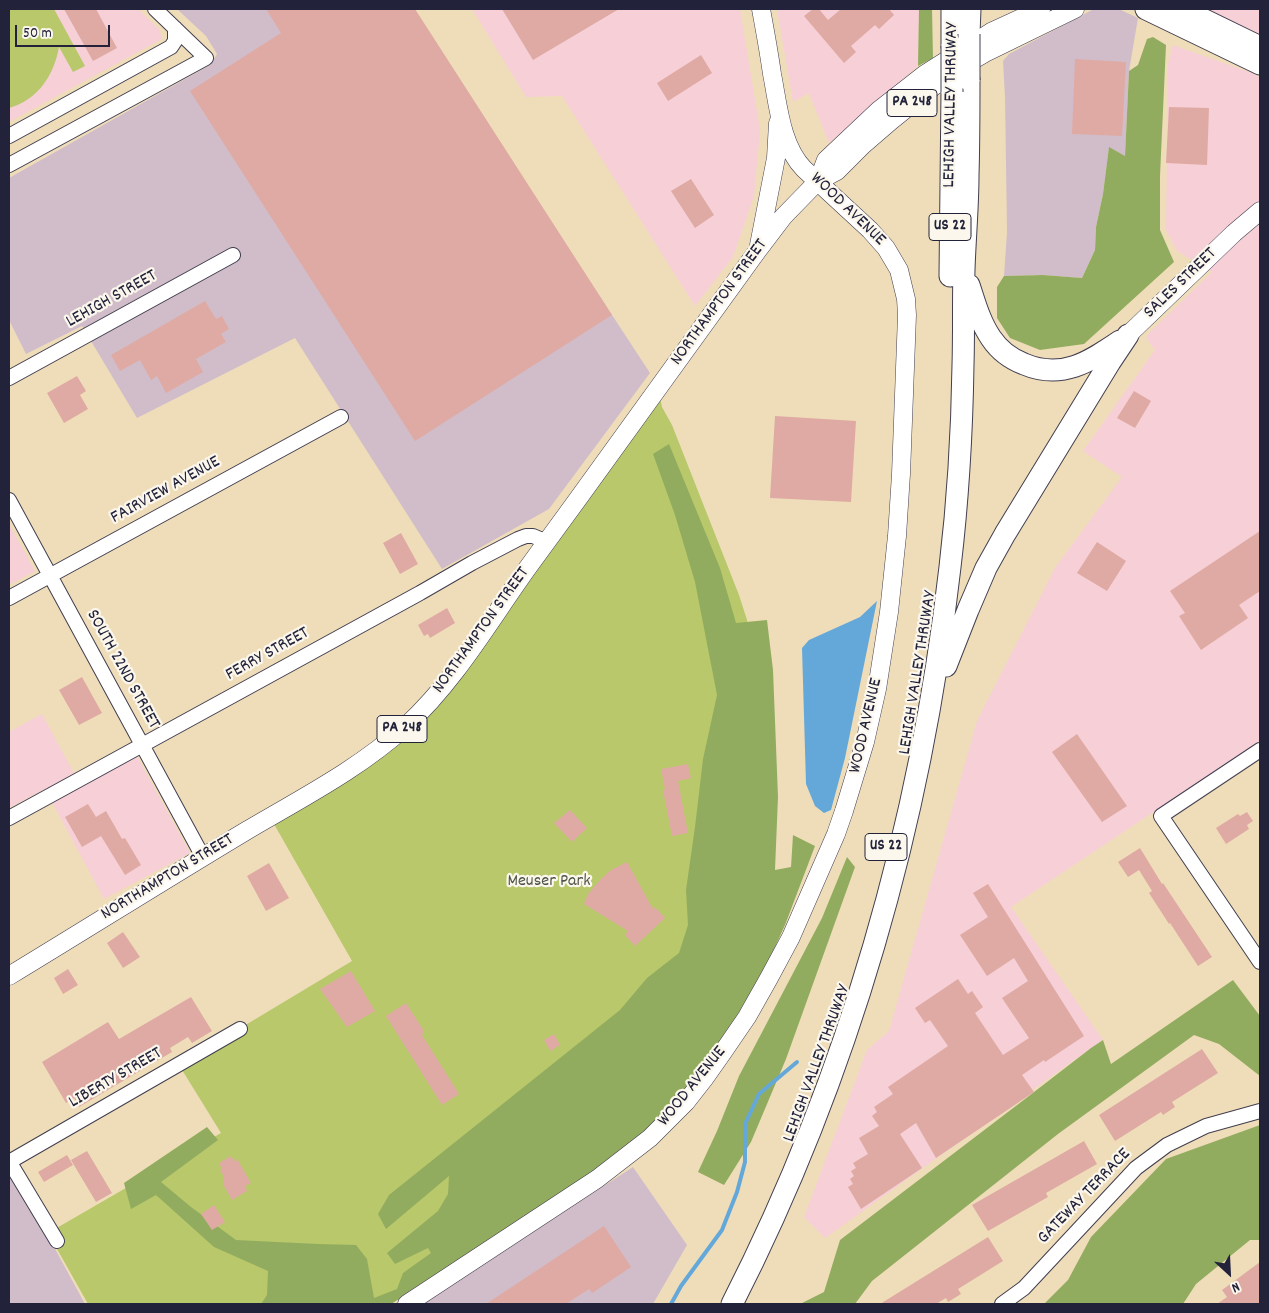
<!DOCTYPE html>
<style>
body{margin:0}
#map{position:relative;width:1269px;height:1313px;overflow:hidden;background:#efddba;font-family:Dekko,sans-serif}
canvas{display:block}
.frame{position:absolute;inset:0;border:10px solid #22223b;pointer-events:none}
.north{position:absolute;left:1204px;top:1248px;width:50px;height:50px;-webkit-text-stroke:4px #fbf7ec;paint-order:stroke;rotate:155deg;font-size:14px;font-weight:700;line-height:20px;text-align:center;color:#22223b}
.north::after{content:'';display:block;margin:auto;width:18px;height:22px;background:#22223b;clip-path:polygon(50% 0,100% 100%,50% 72%,0 100%)}
.scale{position:absolute;left:15px;top:25px;width:95px;height:22px;box-sizing:border-box;border:2px solid #22223b;border-top:0;padding-left:6px;font-size:15px;line-height:18px;white-space:nowrap;color:#22223b;-webkit-text-stroke:4px #fbf7ec;paint-order:stroke}
</style>
<div id="map">
<canvas width="1269" height="1313"></canvas>
<div class="frame"></div>
<div class="north">N</div>
<div class="scale">50 m</div>
</div>
<script>
const ctx = document.querySelector('canvas').getContext('2d');
ctx.lineJoin = 'round';
function paint(path, color) { ctx.fillStyle = color; ctx.fill(path, 'evenodd'); }
function trace(path, color, width, dash) { ctx.strokeStyle = color; ctx.lineWidth = width; ctx.lineCap = dash ? 'butt' : 'round'; ctx.setLineDash(dash || []); ctx.stroke(path); }
function write(font, color, halo, rows, align = 'center') {
  ctx.font = font + ' Dekko,sans-serif'; ctx.lineWidth = 4.5; ctx.setLineDash([]); ctx.textBaseline = 'middle'; ctx.strokeStyle = halo; ctx.fillStyle = color; for (const [text, x, y, turn = 0] of rows) {
    ctx.save(); ctx.translate(x, y); ctx.rotate((+turn || 0) * Math.PI / 180); ctx.textAlign = isNaN(turn) ? turn : align; if (halo) ctx.strokeText(text, 0, 0); ctx.fillText(text, 0, 0); ctx.restore();
  }
}
const built = new Path2D(`
 M9,9H138L159,29L162,39L9,122Z
 M472,9H740L760,130L754,196L733,257L695,306L562,96L526,97Z
 M777,9H919L918,66L829,143L809,93L793,102Z
 M1184,9H1260V47Z
 M1173,45L1255,74L1260,78V741L1011,907L1103,1040L1091,1048L825,1238L804,1217L867,1050L889,1031L977,721L1055,568L1122,477L1083,451L1155,350L1146,338L1149,333L1212,272L1177,251L1166,230L1168,64Z
 M9,524L35,571L9,585Z
 M42,714L76,777L132,747L190,853L104,899L45,789L9,808V732Z`);
const industrial = new Path2D(`
 M177,9H412L650,373L549,509L442,569L295,338L137,418L82,326L26,354L9,320V178L210,65L217,54L206,36Z
 M1105,9L1121,10L1138,18L1129,71L1125,156L1109,148L1103,194L1096,227L1095,250L1082,278L1043,275L1004,276L1007,232L1005,97L1003,61L1009,54L1092,10Z
 M9,1164L85,1304H9Z
 M633,1167L687,1245L653,1304H422Z`);
const green = new Path2D(`
 M9,9H54L85,66L73,72L59,47C54,75 38,100 9,108Z
 M658,389L662,407L672,425L739,595L747,620L750,643L765,969L391,1304H88L48,1233L221,1133L179,1065L352,961L270,817L404,728Z`);
const forest = new Path2D(`
 M919,9H932L933,58L918,66Z
 M1153,37L1166,45L1160,176V230L1174,262L1084,344L1040,350L1010,338L997,318V287L1004,276L1043,275L1082,278L1095,250L1096,227L1103,194L1109,147L1125,156L1129,71L1138,65L1147,39Z
 M669,444L720,568L736,623L767,620L773,670L778,797L775,870L791,867L793,835L815,846L785,925L765,969L732,1024L709,1060L684,1092L641,1135L612,1159L480,1249L391,1304H261L267,1295L268,1271L214,1247L156,1195L131,1209L124,1183L207,1127L218,1140L161,1182L191,1207L236,1240L318,1244L356,1245L367,1259L374,1298L397,1289L403,1273L431,1253L428,1248L395,1264L387,1253L438,1211L448,1194L449,1176L386,1229L378,1214L389,1195L620,1010L647,978L679,953L688,925L686,890L695,827L703,759L717,695L695,582L675,515L653,454Z
 M847,857L855,867L786,1059L751,1142L724,1185L698,1172L717,1131L739,1076L822,918Z
 M1233,980L1260,1016V1076L1219,1044L1194,1035L1058,1134L872,1281L855,1304H800L824,1292L840,1240L1025,1099L1091,1048L1103,1040L1111,1064Z
 M1260,1125V1240H1250L1196,1284L1183,1304H1044L1068,1280L1091,1237L1166,1159Z`);
const water = new Path2D(`
 M877,601L845,758L831,810L824,813L815,806L806,784L802,648L809,640L860,617Z`);
const stream = new Path2D(`
 M671,1304L681,1286L722,1230L737,1192L745,1162V1124L759,1094L797,1062`);
const building = new Path2D(`
 M64,9H96L117,48L93,61Z
 M266,9H415L612,315L415,441L190,91L281,33Z
 M502,9H619L533,60Z
 M813,9H819L828,20L841,9H889L894,15L879,29L875,25L851,46L856,52L844,63L804,16Z
 M701,55L712,73L668,101L657,83Z
 M1075,59L1126,62L1122,136L1072,134Z
 M1169,107L1209,108L1207,165L1166,163Z
 M691,179L714,215L695,228L671,191Z
 M205,301L216,319L222,316L229,329L221,334L226,342L196,359L203,372L166,393L157,376L151,380L140,360L120,371L111,355Z
 M77,376L86,391L80,395L88,409L64,423L47,393Z
 M1134,391L1151,401L1135,428L1117,418Z
 M775,416L856,421L851,502L770,498Z
 M1260,531V591L1239,605L1248,618L1201,650L1179,616L1185,613L1170,591Z
 M401,533L418,564L400,574L383,543Z
 M1097,542L1126,561L1107,591L1077,573Z
 M447,608L455,623L430,638L428,634L424,636L418,625Z
 M82,677L102,713L79,725L59,690Z
 M1077,734L1127,806L1102,822L1052,752Z
 M688,764L691,778L678,781L688,833L672,836L663,790L665,789L661,769Z
 M88,804L96,817L106,811L122,839L125,838L141,865L125,875L101,836L82,847L65,817Z
 M570,810L587,828L572,842L554,823Z
 M1247,812L1253,821L1247,825L1249,829L1226,844L1216,828L1238,814L1240,816Z
 M1140,848L1162,884L1163,883L1212,957L1198,966L1170,923L1169,924L1149,893L1152,891L1139,870L1128,877L1118,862Z
 M627,862L653,909L655,907L665,918L635,946L625,935L628,931L584,904L588,894L601,879L611,870Z
 M269,863L289,898L266,911L247,876Z
 M988,884L1084,1036L1045,1062L1044,1060L1022,1075L1034,1092L936,1158L916,1123L900,1134L922,1168L861,1209L848,1187L853,1184L850,1179L854,1176L851,1171L856,1168L853,1163L868,1154L859,1138L879,1126L872,1116L877,1112L874,1107L893,1094L888,1087L948,1046L930,1020L925,1023L915,1008L958,979L968,994L972,991L983,1007L975,1013L1003,1055L1029,1038L1002,998L1028,981L1014,958L987,976L960,935L988,917L973,893Z
 M123,932L140,957L123,968L107,943Z
 M68,969L78,985L63,994L54,978Z
 M351,971L375,1011L347,1027L320,989Z
 M191,997L212,1031L192,1043L188,1037L170,1048L172,1052L79,1107L74,1098L66,1103L42,1062L108,1022L119,1039Z
 M406,1003L424,1031L422,1035L459,1094L442,1105L386,1016Z
 M554,1034L560,1045L550,1051L544,1040Z
 M1202,1049L1218,1073L1172,1102L1175,1107L1163,1115L1161,1112L1115,1141L1099,1115Z
 M1084,1141L1097,1164L1046,1193L1048,1197L988,1231L972,1205Z
 M87,1151L112,1193L96,1202L71,1160Z
 M67,1155L73,1165L44,1182L38,1172Z
 M231,1156L234,1161L237,1159L251,1183L245,1186L247,1191L232,1200L224,1186L223,1175L220,1170L222,1169L219,1163Z
 M214,1205L225,1222L212,1230L201,1214Z
 M604,1226L631,1267L592,1293L589,1289L566,1304H486Z
 M988,1237L1003,1261L958,1289L961,1294L948,1302L946,1298L936,1304H880Z
 M1260,1262V1304H1217L1227,1297L1222,1290Z`);
const minor = new Path2D(`
 M9,136L171,47L175,41V28
 M9,165L206,58L155,9
 M9,378L233,255
 M9,500L203,857
 M9,598L341,417
 M1260,750L1161,816L1260,962
 M9,818L420,593L472,563L518,539L526,536H533L547,542
 M9,1161L57,1241
 M9,1162L240,1029
 M1002,1304L1024,1288L1136,1168L1167,1145L1206,1126L1260,1111`);
const major = new Path2D(`
 M818,181L826,160L879,110L925,74L991,32L1041,9
 M759,245L776,158L778,123
 M1128,335L1234,233L1260,211
 M9,976C88,928 166,879 246,831C300,799 359,769 406,726C456,680 490,620 529,566C606,461 682,355 758,250L783,217L818,181L837,171L863,145L892,120L934,86L956,70L985,53L1075,9
 M407,1304L597,1179L650,1138L686,1102L704,1079L723,1052L747,1017L769,978L791,937L836,834L844,811L865,742L877,689L889,612L897,536L901,474L907,315L906,299L899,270L886,248L870,230L804,169C781,146 778,104 772,74C769,52 765,31 761,9`);
const highway = new Path2D(`
 M1146,9L1260,64
 M1182,9L1260,47
 M1032,13L1035,9
 M969,34L970,9
 M952,46V9
 M950,276L952,92
 M969,285C975,303 980,322 991,338C999,350 1011,359 1024,364C1062,380 1089,362 1120,341
 M946,666L968,610L986,568L1005,534L1110,362L1128,335
 M732,1304C849,1075 921,822 950,567C958,500 962,432 963,365C964,333 963,302 964,270C965,238 968,207 968,175C969,143 969,112 969,80`);
const highwayBridge = new Path2D(`
 M969,80V34
 M952,92V46`);
const shields = [
 [912,103,50],
 [950,227,42],
 [402,729,50],
 [886,847,42]
];
const shieldNames = [
 ["PA 248",912,103],
 ["US 22",950,227],
 ["PA 248",402,729],
 ["US 22",886,847]
];
const streetNames = [
 ["LEHIGH VALLEY THRUWAY",952,105,-89],
 ["WOOD AVENUE",847,210,44],
 ["SALES STREET",1181,284,-44],
 ["LEHIGH STREET",112,300,-29],
 ["NORTHAMPTON STREET",720,303,-54],
 ["FAIRVIEW AVENUE",166,491,-29],
 ["NORTHAMPTON STREET",482,631,-54],
 ["FERRY STREET",268,655,-29],
 ["SOUTH 22ND STREET",122,670,61],
 ["LEHIGH VALLEY THRUWAY",919,673,-81],
 ["WOOD AVENUE",867,726,-77],
 ["NORTHAMPTON STREET",168,878,-31],
 ["LEHIGH VALLEY THRUWAY",818,1064,-70],
 ["LIBERTY STREET",116,1079,-30],
 ["WOOD AVENUE",693,1087,-51],
 ["GATEWAY TERRACE",1085,1197,-46]
];
const parkNames = [
 ["Meuser Park",549,883]
];
paint(built, '#f6cfd7');
paint(industrial, '#d1bdc9');
paint(green, '#b8c86b');
paint(forest, '#92ac5f');
paint(water, '#64a8d9');
trace(stream, '#64a8d9', 4);
paint(building, '#dfaaa3');
trace(minor, '#413e4e', 16);
trace(major, '#413e4e', 19);
trace(highway, '#413e4e', 23);
trace(minor, '#fff', 14);
trace(major, '#fff', 18);
trace(highway, '#fff', 21);
trace(highwayBridge, '#413e4e', 23, []);
trace(highwayBridge, '#fff', 21);
for (const [x, y, w] of shields) { const box = new Path2D(); box.roundRect(x - w / 2, y - 13.5, w, 27, 4); ctx.fillStyle = '#fbf7ec'; ctx.fill(box); trace(box, '#22223b', 1); }
write('bold 16px', '#22223b', null, shieldNames);
write('18px', '#22223b', '#fbf7ec', streetNames);
write('18px', '#4f5449', '#fbf7ec', parkNames);
</script>
